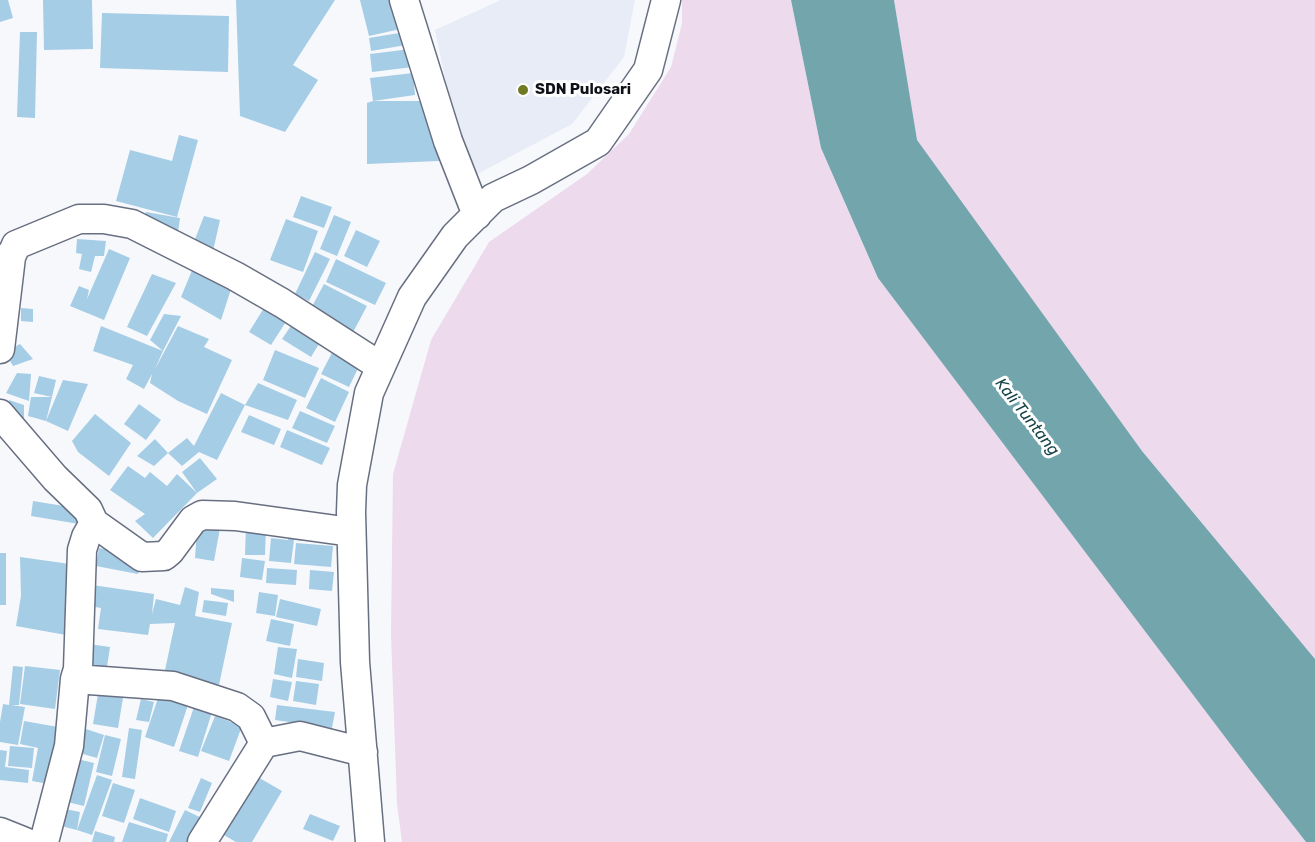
<!DOCTYPE html>
<style>
body{margin:0}
canvas{display:block;background:#f6f8fc}
</style>
<canvas width="1315" height="842"></canvas>
<script>
const ctx = document.querySelector('canvas').getContext('2d');
ctx.lineJoin = 'round';
function paint(path, color) { ctx.fillStyle = color; ctx.fill(path, 'evenodd'); }
function trace(path, color, width, dash) { ctx.strokeStyle = color; ctx.lineWidth = width; ctx.lineCap = dash ? 'butt' : 'round'; ctx.setLineDash(dash || []); ctx.stroke(path); }
function write(font, color, halo, rows, align = 'center') {
  ctx.font = font + ' Rubik,sans-serif'; ctx.lineWidth = 6; ctx.setLineDash([]); ctx.textBaseline = 'middle'; ctx.strokeStyle = halo; ctx.fillStyle = color; for (const [text, x, y, turn = 0] of rows) {
    ctx.save(); ctx.translate(x, y); ctx.rotate((+turn || 0) * Math.PI / 180); ctx.textAlign = isNaN(turn) ? turn : align; if (halo) ctx.strokeText(text, 0, 0); ctx.fillText(text, 0, 0); ctx.restore();
  }
}
const built = new Path2D(`
 M501,0H635L624,57L572,124L466,180L435,30Z`);
const green = new Path2D(`
 M682,0H791L821,148L878,278L1306,842H402L397,804L391,634L393,474L431,340L489,242L587,174L629,134L671,67L682,23Z
 M894,0H1315V659L1142,451L916,140Z`);
const water = new Path2D(`
 M791,0H894L917,140L1142,451L1315,659V842H1306L1250,770L878,278L821,148Z`);
const building = new Path2D(`
 M0,0H8L13,18L0,22Z
 M43,0H92L93,49L44,50Z
 M236,0H335L293,65L318,80L285,132L240,116Z
 M360,0H399L405,28L369,36Z
 M102,13L229,16L228,72L100,68Z
 M20,32H37L35,118L17,117Z
 M399,33L406,45L371,51L369,38Z
 M410,49L413,67L372,72L370,54Z
 M413,73L415,95L373,101L370,78Z
 M373,101H431L438,137L439,161L367,164V103Z
 M179,135L198,140L177,217L116,201L130,150L172,161Z
 M301,196L332,207L324,228L293,217Z
 M146,212L180,218L176,246L136,234Z
 M334,215L351,222L337,256L320,249Z
 M204,216L220,220L213,251L192,247Z
 M286,219L318,231L303,272L270,260Z
 M356,230L380,241L367,267L344,256Z
 M77,239L106,241L104,256H95L91,272L79,269L82,254L76,253Z
 M109,249L130,258L104,320L70,306L79,286L89,290L87,299Z
 M315,252L330,259L309,301L295,294Z
 M336,259L386,283L375,305L326,282Z
 M193,268L233,283L221,320L181,297Z
 M152,274L176,283L147,336L127,327Z
 M324,284L367,306L351,336L308,314Z
 M269,300L291,314L271,345L249,332Z
 M21,308L33,309V322L21,321Z
 M164,314L181,316L163,351L150,340Z
 M297,317L325,334L311,357L282,339Z
 M101,326L163,351L155,369L178,326L209,339L204,347L232,360L207,414L178,401L150,383L152,374L144,389L126,379L133,365L93,351Z
 M20,344L33,359L13,366L5,352Z
 M336,345L363,358L349,387L321,374Z
 M275,350L319,368L305,398L263,380Z
 M17,373L31,374L29,401L6,393Z
 M39,376L56,380L52,397L34,393Z
 M321,378L349,392L335,422L306,408Z
 M63,380L88,384L68,431L46,421Z
 M258,383L297,400L288,420L245,405Z
 M221,393L245,405L217,460L199,452L182,466L168,453L187,438L194,446Z
 M31,397H52L46,421L28,416Z
 M9,400L24,405V420L6,413Z
 M139,404L161,420L146,440L124,424Z
 M300,411L335,426L327,443L292,428Z
 M95,414L131,443L109,476L78,452L72,441Z
 M249,415L281,429L274,445L241,432Z
 M287,430L330,448L322,465L280,447Z
 M155,439L168,453L154,466L137,456Z
 M200,458L217,479L197,493L182,472Z
 M128,466L145,478L150,472L167,486L177,474L197,493L153,538L135,521L145,514L110,490Z
 M33,501L88,510L85,525L31,516Z
 M290,523L321,526L319,542L294,540L291,563L269,561L271,538L288,540Z
 M246,525L266,526L265,555H245Z
 M220,528L214,561L195,558L197,530Z
 M296,543L333,546L331,567L294,564Z
 M99,548L142,557L138,574L96,566Z
 M0,553H6V605H0Z
 M20,557L77,565L66,635L16,626L21,596Z
 M242,558L265,561L262,580L240,577Z
 M267,568L297,570L296,585L266,583Z
 M310,570L334,572L332,591L309,589Z
 M92,585L154,594L152,614L156,599L180,605L185,587L199,592L195,616L232,623L219,685L182,678L183,673L165,670L175,623L150,624L148,635L98,629L101,608L89,606Z
 M211,588L234,590V602L211,594Z
 M259,592L278,595L275,616L256,613Z
 M280,599L321,609L317,626L276,617Z
 M204,600L228,603L226,616L202,612Z
 M271,619L294,624L290,646L266,641Z
 M82,643L110,647L106,674L78,669Z
 M278,647L297,649L292,678L274,674Z
 M298,659L324,663L322,681L296,677Z
 M13,666L23,667L19,705H11L25,707L18,745L0,742V722L3,704L9,705Z
 M25,666L60,670L55,709L20,704Z
 M273,679L292,682L288,701L270,697Z
 M296,681L319,684L316,705L293,701Z
 M99,688L124,692L118,728L93,724Z
 M159,695L188,705L174,747L145,737Z
 M141,699L154,702L149,722L136,720Z
 M277,705L335,712L332,728L275,720Z
 M194,707L212,712L198,757L179,751Z
 M215,716L242,726L229,761L201,751Z
 M24,721L64,728L54,785L32,781L38,748L20,744Z
 M83,728L104,735L97,758L76,752Z
 M129,728L142,730L135,779L122,777Z
 M105,735L121,739L112,776L96,772Z
 M10,746L34,748L32,768L8,766Z
 M0,750L7,751L5,767L29,770L28,783L0,780Z
 M73,758L94,763L84,806L63,801Z
 M97,775L112,780L92,835L77,830Z
 M256,776L282,791L252,842H236L222,834Z
 M201,778L212,783L200,812L188,808Z
 M113,783L135,790L124,823L102,816Z
 M140,798L176,811L169,832L133,819Z
 M60,808L80,812L77,830L57,825Z
 M185,810L206,820L192,842H169Z
 M310,814L340,826L333,841L303,829Z
 M129,822L168,834L166,842H122Z
 M95,831L115,837L114,842H92Z`);
const minor = new Path2D(`
 M404,0L448,141L477,215
 M0,259L11,257L16,245L79,219H104L132,224L235,276L282,303L380,366
 M0,349L11,257
 M0,414L55,478L88,510L94,523
 M75,679L173,686L237,707L251,717L264,743
 M0,832L25,842
 M44,842L69,746L75,679L78,669L82,550L86,537L94,523L142,557L164,556L170,551L193,520L202,515L235,516L351,532
 M202,842L264,743L300,736L363,752
 M370,842L355,662L351,512L352,485L369,393L412,297L455,236L493,198L531,180L598,142L648,70L666,0`);
const markers = [
 [523,90,6,"#707923"]
];
const poiNames = [
 ["SDN Pulosari",535,90]
];
const waterNames = [
 ["Kali Tuntang",1027,417,52]
];
paint(built, '#e7ecf6');
paint(green, '#eedaed');
paint(water, '#72a5ac');
paint(building, '#a6cde6');
trace(minor, '#686f81', 31);
trace(minor, '#fff', 28);
for (const [x, y, r, color] of markers) { const dot = new Path2D(); dot.arc(x, y, r, 0, 2 * Math.PI); ctx.fillStyle = color; ctx.fill(dot); trace(dot, '#fff', 2); }
write('bold 15px', '#0e1118', '#fff', poiNames, 'left');
write('italic 16px', '#15454a', '#fff', waterNames);
</script>
